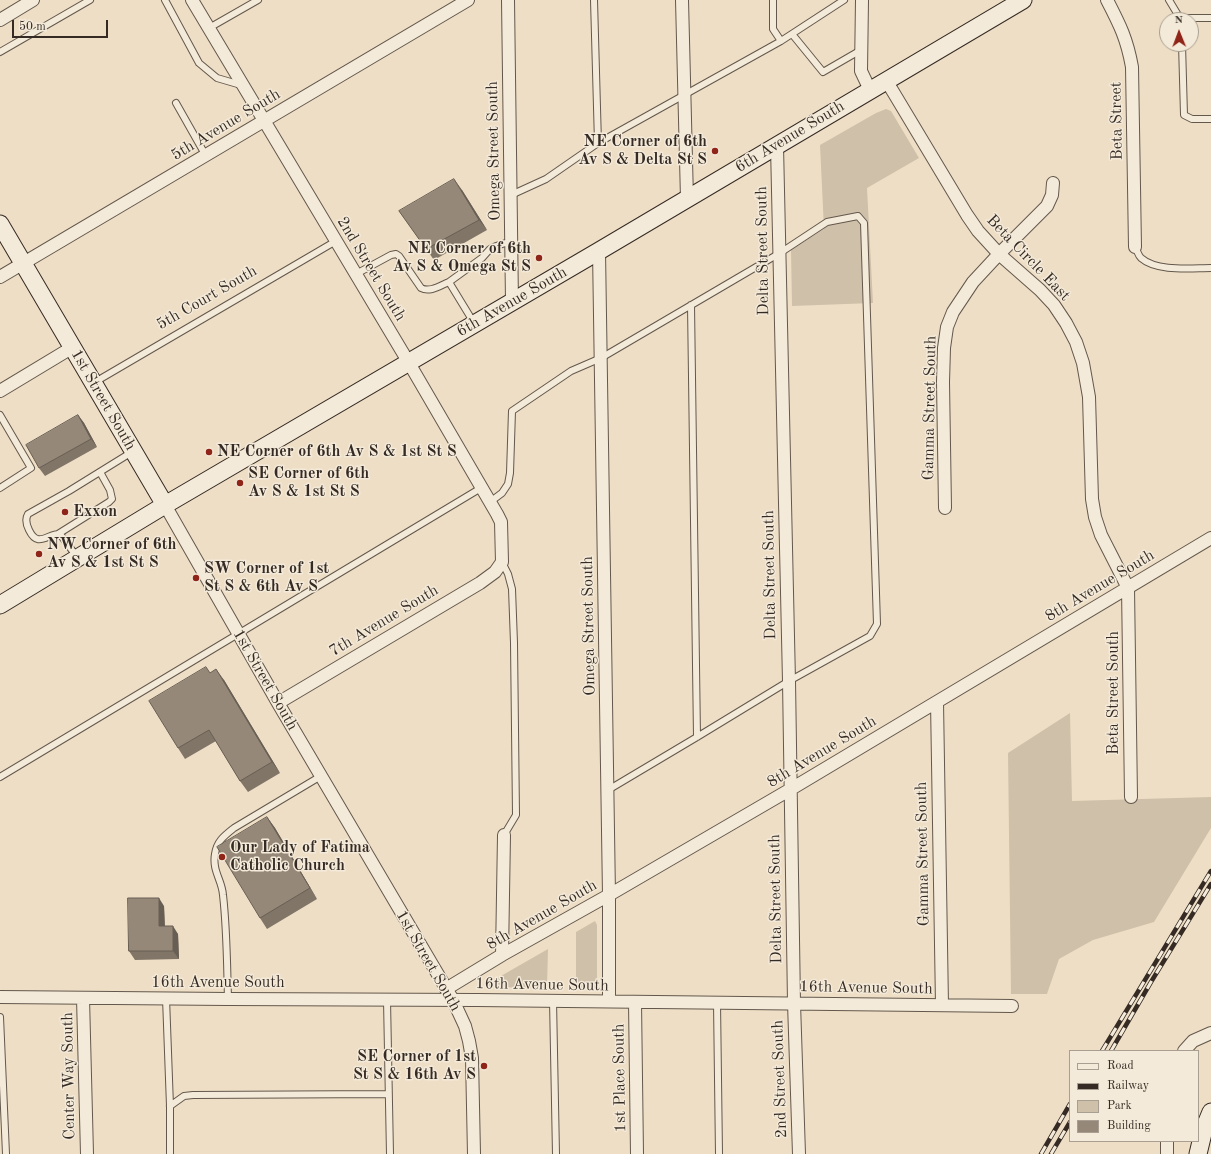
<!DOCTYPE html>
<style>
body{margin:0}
#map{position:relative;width:1211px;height:1154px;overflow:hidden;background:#eedec5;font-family:"Old Standard TT",serif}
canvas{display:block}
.legend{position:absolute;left:1069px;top:1050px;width:130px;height:92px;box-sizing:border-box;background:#f4ead9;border:1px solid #a89e91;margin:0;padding:5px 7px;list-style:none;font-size:12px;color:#352b24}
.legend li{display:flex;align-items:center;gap:8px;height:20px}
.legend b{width:20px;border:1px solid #a89e91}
.north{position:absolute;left:1159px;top:12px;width:40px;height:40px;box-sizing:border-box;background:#f4ead9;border:1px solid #a89e91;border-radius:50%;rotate:359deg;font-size:11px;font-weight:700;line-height:16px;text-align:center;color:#352b24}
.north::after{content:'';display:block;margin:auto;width:14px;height:18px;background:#8f2418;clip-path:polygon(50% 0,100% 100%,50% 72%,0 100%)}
.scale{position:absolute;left:12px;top:20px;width:96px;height:18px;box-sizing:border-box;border:2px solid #352b24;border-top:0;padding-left:5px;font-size:12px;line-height:14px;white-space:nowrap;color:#352b24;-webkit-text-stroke:3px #f4ead9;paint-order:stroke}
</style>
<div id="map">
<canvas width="1211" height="1154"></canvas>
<ul class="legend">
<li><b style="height:5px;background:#f4ead9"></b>Road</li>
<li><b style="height:5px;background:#352b24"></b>Railway</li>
<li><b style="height:11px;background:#cfc0aa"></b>Park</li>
<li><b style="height:11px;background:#958878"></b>Building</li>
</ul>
<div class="north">N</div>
<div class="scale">50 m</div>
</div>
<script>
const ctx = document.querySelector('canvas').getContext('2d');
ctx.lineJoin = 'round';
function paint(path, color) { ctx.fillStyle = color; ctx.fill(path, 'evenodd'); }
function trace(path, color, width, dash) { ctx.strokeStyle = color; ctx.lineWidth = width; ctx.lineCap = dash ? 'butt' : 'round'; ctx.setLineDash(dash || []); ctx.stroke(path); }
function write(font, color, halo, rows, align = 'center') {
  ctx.font = font + ' "Old Standard TT",serif'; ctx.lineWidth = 3; ctx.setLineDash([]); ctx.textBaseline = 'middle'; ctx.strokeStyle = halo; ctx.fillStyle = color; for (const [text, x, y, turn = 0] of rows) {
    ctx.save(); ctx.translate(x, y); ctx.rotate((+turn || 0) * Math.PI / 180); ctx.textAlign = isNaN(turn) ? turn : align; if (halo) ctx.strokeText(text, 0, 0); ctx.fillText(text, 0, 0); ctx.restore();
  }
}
const green = new Path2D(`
 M886,109L891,111L919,158L867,188L873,303L792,306L791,250L824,229L820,145L876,113Z
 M1070,713L1072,801L1211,797V828L1154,922L1093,940L1059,959L1047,994H1011L1008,753Z
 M595,921L597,925V989L576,988V932Z
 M548,949L547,988L487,987V984Z`);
const lane = new Path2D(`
 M165,0L199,63L217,78L241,85
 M594,0L598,143
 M773,0V29L781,41
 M1169,0L1181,20
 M1181,18H1211
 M209,28L258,0
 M792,34L823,72L861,50
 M1182,44L1184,115L1192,119H1211
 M0,52L90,0
 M176,103L206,156
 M511,195L546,179L598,143L781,41L844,0
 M1135,247C1137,250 1138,255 1141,258C1157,272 1191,268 1211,268
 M356,274L391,255L396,254L399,256L421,288C430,293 441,285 449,282L474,323
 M449,282L482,258L490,249L496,246L512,241
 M691,305L697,737
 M95,382L336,241
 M0,415L31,468L0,488
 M490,502L502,493L508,484L510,473L512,411L571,371L601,358L780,253L827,222L858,216L864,223L877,624L870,636L789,681L697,737L608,790
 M58,534L109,502L112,499L110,490L100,472
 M77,557L60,534C48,533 38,549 29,530C26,524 25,519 28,514L69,491L132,452
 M502,562L508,574L512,589L514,643L516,815L504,835
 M0,777L481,488
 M166,998L170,1106V1154
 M228,999C227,965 227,930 223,895C222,880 212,871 215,854C217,841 224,836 234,828L321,776
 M387,1000L390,1154
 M553,1000L556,1154
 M717,1002L719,1154
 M0,1017L6,1154
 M170,1106L184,1096L193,1095L388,1094`);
const street = new Path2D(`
 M192,0L409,363L497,514L501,522L502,562L495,572L480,583L278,703
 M508,0L512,302
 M682,0L687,199
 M862,0L861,71L870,90
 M1107,0C1120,25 1127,39 1132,67L1135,247
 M0,20L33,0
 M886,80L967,215L978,231L999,254L1040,290L1054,305L1066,323L1076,342L1083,363L1089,397L1092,499L1095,517L1101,535L1128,588L1131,797
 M777,146L789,681L794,1003L799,1154
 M599,251L609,895V1001
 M0,277L468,0
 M0,391L73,347
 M165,505L278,703L453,1000L465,1026L469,1041L472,1058L474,1154
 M945,508L943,382L944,348L947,327L953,312L973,282L999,254L1047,206L1052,195L1053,183
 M937,702L942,1005
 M502,955L504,835
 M446,989L502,955L609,895L791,789L1211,538
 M0,997L228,999L477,1000L1012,1006
 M83,998L87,1154
 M635,1002L637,1154
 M1184,1051L1193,1041L1211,1033
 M1167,1154V1141`);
const secondary = new Path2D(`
 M0,224L165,505
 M0,605L165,505L599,251L1023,0
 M1198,1154L1204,1129L1211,1112`);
const rail = new Path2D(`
 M1102,1051L1211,871
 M1111,1051L1151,982L1211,884
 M1041,1154L1070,1104
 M1051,1154L1070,1122`);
const wall = new Path2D(`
 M462,190L487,230L434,260L399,211Z
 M78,415L84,423L97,447L45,476L39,468Z
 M210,673L224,680L280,773L248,792L240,781L216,741L185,759L178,748Z
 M267,817L275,828L317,899L267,929L260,918Z
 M164,906L165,926L178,934L179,959L135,960L129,951Z`);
const shadedWall = new Path2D(`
 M454,179L462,190L487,230L479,220Z
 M78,415L84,423L97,447L91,439Z
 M216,669L224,680L280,773L272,762Z
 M267,817L275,828L317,899L310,888Z
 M159,898L164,906L165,934L159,926Z
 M173,926L178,934L179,959L173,951Z`);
const building = new Path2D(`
 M454,179L479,220L426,249L399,211Z
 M78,415L91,439L39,468L26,445Z
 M206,667L210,673L216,669L272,762L240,781L209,730L178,748L149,701Z
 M267,817L310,888L260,918L217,847Z
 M128,898H159V926H173V951H129Z`);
const markers = [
 [715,151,4,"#8f2418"],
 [539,258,4,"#8f2418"],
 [209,452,4,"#8f2418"],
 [240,483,4,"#8f2418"],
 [65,512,4,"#8f2418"],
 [39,554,4,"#8f2418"],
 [196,578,4,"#8f2418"],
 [222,857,4,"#8f2418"],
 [484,1066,4,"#8f2418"]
];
const streetNames = [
 ["Beta Street",1117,121,-91],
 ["5th Avenue South",226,125,-31],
 ["6th Avenue South",790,137,-31],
 ["Omega Street South",494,151,-91],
 ["Delta Street South",763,251,-91],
 ["Beta Circle East",1028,258,46],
 ["2nd Street South",371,269,59],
 ["5th Court South",207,298,-30],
 ["6th Avenue South",512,302,-30],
 ["1st Street South",103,400,60],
 ["Gamma Street South",930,408,-89],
 ["Delta Street South",770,575,-91],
 ["8th Avenue South",1100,586,-31],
 ["7th Avenue South",384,621,-31],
 ["Omega Street South",589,626,-91],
 ["1st Street South",265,680,60],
 ["Beta Street South",1114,693,-90],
 ["8th Avenue South",822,752,-31],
 ["Gamma Street South",923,854,-91],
 ["Delta Street South",776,899,-91],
 ["8th Avenue South",542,915,-30],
 ["1st Street South",428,961,60],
 ["16th Avenue South",218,983],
 ["16th Avenue South",542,985,1],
 ["16th Avenue South",866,988,1],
 ["Center Way South",69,1076,-91],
 ["1st Place South",620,1078,-91],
 ["2nd Street South",780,1079,-92]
];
const poiNames = [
 ["NE Corner of 6th",707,142,"right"],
 ["Av S & Delta St S",707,160,"right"],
 ["NE Corner of 6th",531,249,"right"],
 ["Av S & Omega St S",531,267,"right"],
 ["NE Corner of 6th Av S & 1st St S",217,452],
 ["SE Corner of 6th",248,474],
 ["Av S & 1st St S",248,492],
 ["Exxon",73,512],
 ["NW Corner of 6th",47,545],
 ["Av S & 1st St S",47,563],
 ["SW Corner of 1st",204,569],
 ["St S & 6th Av S",204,587],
 ["Our Lady of Fatima",230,848],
 ["Catholic Church",230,866],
 ["SE Corner of 1st",476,1057,"right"],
 ["St S & 16th Av S",476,1075,"right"]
];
paint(green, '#cfc0aa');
trace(lane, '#63584c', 8);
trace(street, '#63584c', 14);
trace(secondary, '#352b24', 19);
trace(lane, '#f4ead9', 6);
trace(street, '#f4ead9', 12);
trace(secondary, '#f4ead9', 17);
trace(rail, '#352b24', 4.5);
trace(rail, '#f4ead9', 3, [9]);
paint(wall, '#807567');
paint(shadedWall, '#685f54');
paint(building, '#958878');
trace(building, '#685f54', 1);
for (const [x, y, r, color] of markers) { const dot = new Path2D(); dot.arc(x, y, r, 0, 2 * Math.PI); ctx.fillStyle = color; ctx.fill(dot); trace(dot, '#f4ead9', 1.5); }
write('16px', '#352b24', '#f4ead9', streetNames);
write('bold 16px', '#352b24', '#f4ead9', poiNames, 'left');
</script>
